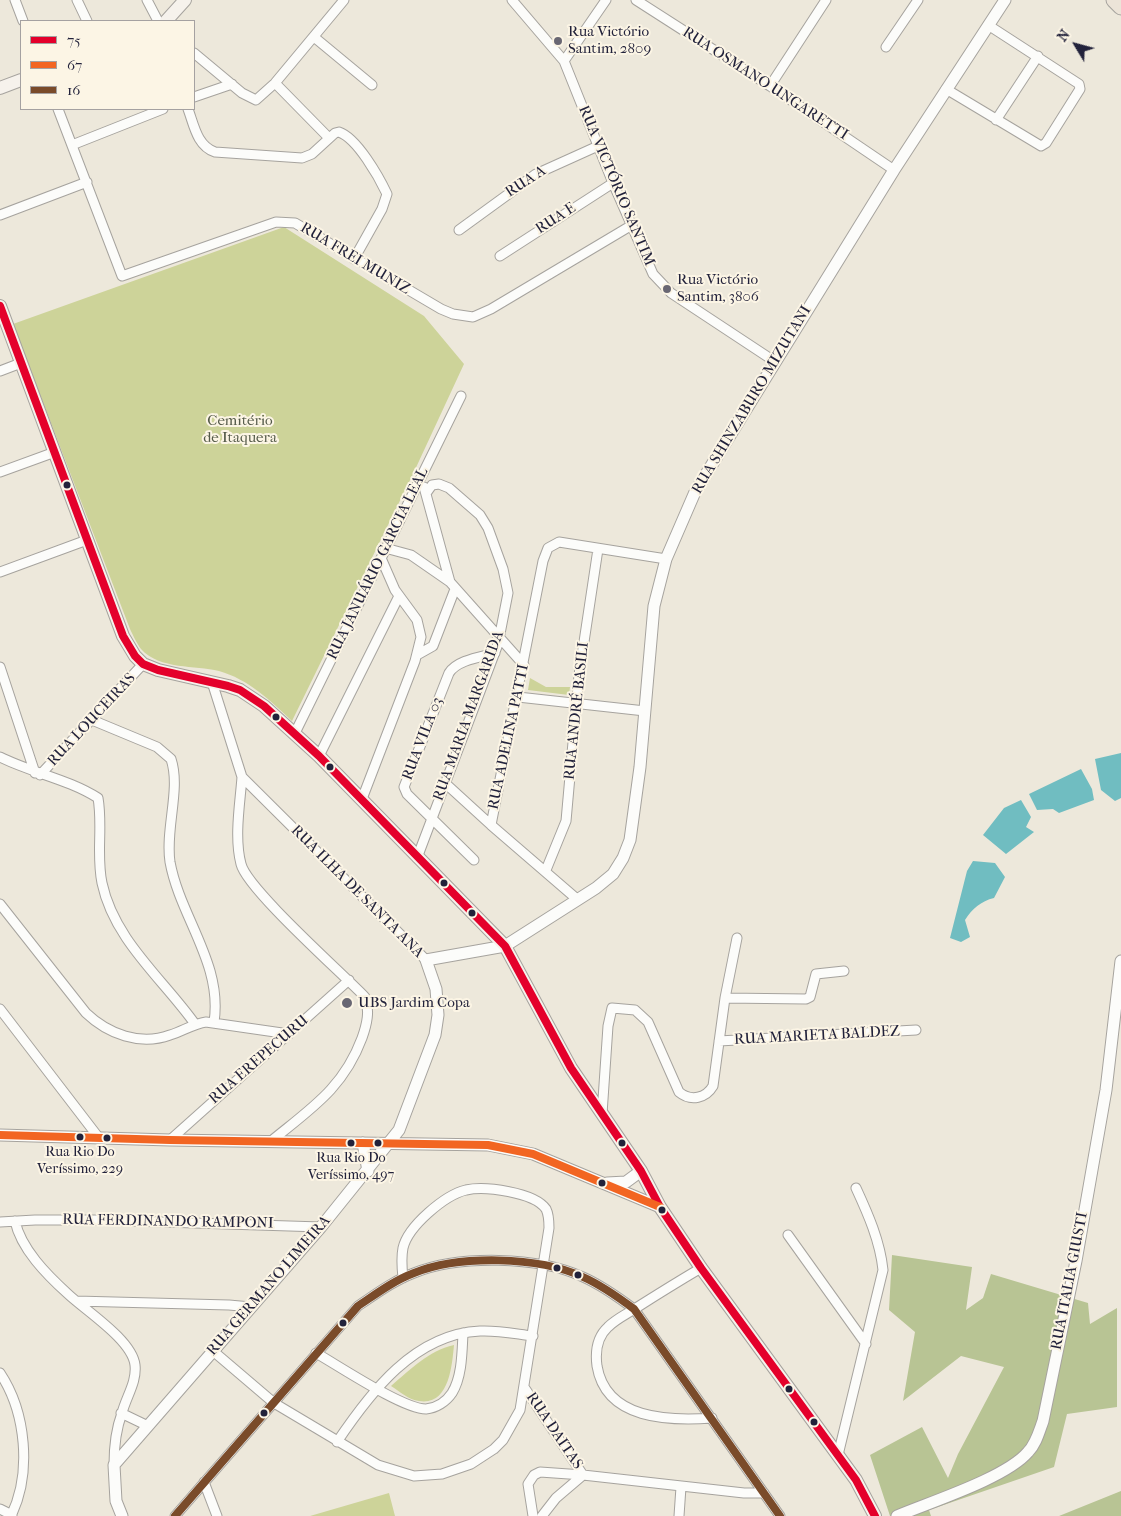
<!DOCTYPE html>
<meta charset="utf-8">
<style>
body{margin:0}
#map{position:relative;width:1121px;height:1516px;overflow:hidden;background:#ede8db;font-family:"IM FELL French Canon",serif}
canvas{display:block}
.legend{position:absolute;left:20px;top:20px;width:175px;height:90px;box-sizing:border-box;background:#fcf5e5;border:1px solid #a5a1a1;margin:0;padding:6px 9px;list-style:none;font-size:15px;color:#22223b}
.legend li{display:flex;align-items:center;gap:10px;height:25px}
.legend b{width:25px;border:1px solid #a5a1a1}
.north{position:absolute;left:1051px;top:20px;width:50px;height:50px;-webkit-text-stroke:4px #fcf5e5;paint-order:stroke;rotate:307deg;font-size:14px;font-weight:700;line-height:20px;text-align:center;color:#22223b}
.north::after{content:'';display:block;margin:auto;width:18px;height:22px;background:#22223b;clip-path:polygon(50% 0,100% 100%,50% 72%,0 100%)}
</style>
<div id="map">
<canvas width="1121" height="1516"></canvas>
<ul class="legend">
<li><b style="height:6px;background:#e4002b"></b>75</li>
<li><b style="height:6px;background:#f26522"></b>67</li>
<li><b style="height:6px;background:#7a4b2a"></b>16</li>
</ul>
<div class="north">N</div>
</div>
<script>
const ctx = document.querySelector('canvas').getContext('2d');
ctx.lineJoin = 'round';
function paint(path, color) { ctx.fillStyle = color; ctx.fill(path, 'evenodd'); }
function trace(path, color, width, dash) { ctx.strokeStyle = color; ctx.lineWidth = width; ctx.lineCap = dash ? 'butt' : 'round'; ctx.setLineDash(dash || []); ctx.stroke(path); }
function write(font, color, halo, rows, align = 'center') {
  ctx.font = font + ' "IM FELL French Canon",serif'; ctx.lineWidth = 4; ctx.setLineDash([]); ctx.textBaseline = 'middle'; ctx.strokeStyle = halo; ctx.fillStyle = color; for (const [text, x, y, turn = 0] of rows) {
    ctx.save(); ctx.translate(x, y); ctx.rotate((+turn || 0) * Math.PI / 180); ctx.textAlign = isNaN(turn) ? turn : align; if (halo) ctx.strokeText(text, 0, 0); ctx.fillText(text, 0, 0); ctx.restore();
  }
}
const green = new Path2D(`
 M284,227L424,316L464,364L413,474L292,721C271,701 248,679 219,671C195,665 160,670 141,649C137,644 133,635 130,629L13,324Z
 M530,678L546,687H570L569,695L528,690Z
 M454,1345C452,1366 449,1406 419,1401C409,1400 399,1391 391,1386C411,1369 428,1351 454,1345Z
 M389,1493L395,1516H310Z`);
const forest = new Path2D(`
 M892,1255L972,1267L966,1310L983,1298L991,1274L1088,1303L1090,1324L1117,1308V1407L1067,1414L1054,1467L929,1510L931,1516H890L870,1455L922,1427L948,1478L958,1454L1004,1367L961,1356L903,1401L915,1332L889,1310Z
 M1121,1491V1516H1059Z`);
const water = new Path2D(`
 M1121,753V798L1115,801L1101,790L1095,759Z
 M1081,769L1092,789L1094,800L1059,813L1053,809L1037,810L1029,794Z
 M1021,800L1031,817L1026,827L1034,832L1006,854L983,835L1004,808Z
 M973,861L995,863L1005,877L994,898C981,901 972,909 965,920L970,937L961,942L950,938L967,871Z`);
const minor = new Path2D(`
 M15,0L23,21
 M77,0L87,21
 M147,0L158,21
 M512,0L564,61L613,183L653,274L671,293L774,361
 M636,0L770,86L894,170
 M314,37L372,85
 M886,47L918,0
 M194,53L242,93L256,100L275,83L344,0
 M564,61L606,0
 M275,83L329,138
 M770,86L826,0
 M946,89L1041,146L1046,143L1080,89L1079,84L988,25
 M194,97L232,84
 M58,109L122,276L276,222L295,223L441,309L453,314L473,317L491,309L632,225
 M188,109C194,125 197,146 215,152L302,158L312,154L335,133L339,132C357,138 379,177 387,194L382,209L354,259
 M996,120L1038,56
 M72,145L163,109
 M0,215L87,182
 M459,230L536,174L598,146
 M500,256L613,183
 M0,371L21,363
 M0,472L55,452
 M424,487L450,582L524,665
 M385,548L411,555L450,582
 M0,572L87,540
 M417,655L433,646L455,589
 M0,667L35,773
 M212,682L242,777L426,960
 M518,697L645,711
 M92,720L157,747L171,759C181,789 165,829 170,862C180,917 223,964 214,1022
 M295,733L461,396
 M319,756L399,596
 M0,757C32,773 68,779 98,798C103,826 96,855 102,883C114,940 163,979 195,1024
 M40,775L143,664
 M242,777C240,804 234,837 241,864C247,889 342,973 365,997C370,1011 367,1024 362,1038C343,1089 310,1109 270,1142
 M445,783L491,825
 M362,799L415,661L421,637L417,620L395,590L381,558
 M417,858L498,644L508,593L503,569L488,528L480,515L449,488L439,484L432,485L427,492
 M474,860L407,794L404,787L449,673C457,660 481,657 495,653
 M546,870L566,821L579,675L598,549
 M578,900L491,825L543,561L548,548L559,542L666,559
 M0,904L86,1013C108,1034 140,1046 170,1035C183,1031 193,1024 206,1022L289,1034
 M725,998L806,999L810,997L816,974L844,971
 M0,1009L99,1138
 M719,1041L916,1030
 M602,1114L608,1026L612,1008L635,1010L648,1022L679,1092C691,1102 706,1098 713,1086L725,998L737,938
 M170,1140L349,980
 M15,1221C21,1249 47,1275 68,1294C86,1311 132,1340 135,1365C137,1382 126,1397 122,1413C116,1429 114,1448 114,1465
 M0,1222L35,1220H100L321,1227
 M788,1235L866,1344
 M701,1268C679,1281 658,1294 636,1308C627,1314 616,1319 608,1327C597,1337 595,1351 597,1366C606,1420 669,1421 712,1418
 M76,1301L229,1305L251,1307
 M213,1351L274,1403L378,1465L414,1476L442,1474L471,1464L494,1449L503,1440L520,1410L549,1228C549,1222 549,1215 546,1209C534,1192 485,1186 466,1190C445,1195 408,1226 403,1248C401,1258 402,1269 403,1278
 M316,1353C339,1366 403,1409 426,1409C436,1408 446,1402 452,1393C462,1377 462,1353 463,1333
 M0,1373C26,1412 32,1473 11,1516
 M524,1387L583,1475
 M121,1413L148,1426
 M337,1442C370,1393 414,1334 480,1331C497,1330 516,1334 533,1336
 M838,1455L883,1270C880,1241 868,1214 856,1188
 M204,1482L217,1516
 M0,1509L12,1515
 M175,1516L358,1306C376,1294 393,1281 414,1273C459,1255 538,1256 583,1277C601,1285 618,1297 634,1309L780,1516
 M533,1516L528,1484L534,1475L540,1472L583,1475L744,1493H764
 M542,1516L556,1498L583,1475
 M679,1516L681,1487`);
const tertiary = new Path2D(`
 M0,1135L170,1140L488,1145L533,1154L660,1207
 M363,1143L368,1171
 M607,1183L626,1182L641,1171
 M122,1516L116,1501L114,1465L321,1227L399,1130L435,1035L438,1015L436,989L426,960L505,946L596,888L613,874L623,858L630,840L640,767L654,606L666,559L695,492L894,170L1005,0
 M897,1516C930,1502 1006,1478 1028,1452C1036,1444 1039,1432 1043,1421L1076,1261L1106,1090L1121,961`);
const secondary = new Path2D(`
 M166,21L185,0
 M0,88L21,80
 M0,306L123,636L135,656L143,664L158,670L228,686L240,690L264,706L319,756L505,946L571,1068L641,1171L660,1207L701,1268L856,1480L875,1516`);
const trunk = new Path2D(`
 M1114,0L1121,7`);
const bus1 = new Path2D(`
 M0,306L123,636L135,656L143,664L158,670L228,686L240,690L264,706L319,756L505,946L571,1068L641,1171L660,1207L701,1268L856,1480L875,1516`);
const bus2 = new Path2D(`
 M0,1135L170,1140L488,1145L533,1154L660,1207`);
const bus3 = new Path2D(`
 M175,1516L358,1306C376,1294 393,1281 414,1273C459,1255 538,1256 583,1277C601,1285 618,1297 634,1309L780,1516`);
const markers = [
 [558,41,5,"#696773"],
 [667,289,5,"#696773"],
 [67,485,4.5,"#22223b"],
 [276,717,4.5,"#22223b"],
 [330,767,4.5,"#22223b"],
 [444,883,4.5,"#22223b"],
 [472,913,4.5,"#22223b"],
 [347,1003,6,"#696773"],
 [80,1137,4.5,"#22223b"],
 [107,1138,4.5,"#22223b"],
 [351,1143,4.5,"#22223b"],
 [378,1143,4.5,"#22223b"],
 [622,1143,4.5,"#22223b"],
 [602,1183,4.5,"#22223b"],
 [662,1210,4.5,"#22223b"],
 [557,1268,4.5,"#22223b"],
 [578,1275,4.5,"#22223b"],
 [343,1323,4.5,"#22223b"],
 [789,1389,4.5,"#22223b"],
 [264,1413,4.5,"#22223b"],
 [814,1422,4.5,"#22223b"]
];
const busNames = [
 ["Rua Rio Do",80,1153],
 ["Veríssimo, 229",80,1170],
 ["Rua Rio Do",351,1159],
 ["Veríssimo, 497",351,1176]
];
const poiNames = [
 ["Rua Victório",568,32],
 ["Santim, 2809",568,49],
 ["Rua Victório",677,280],
 ["Santim, 3806",677,297],
 ["UBS Jardim Copa",358,1003]
];
const streetNames = [
 ["RUA OSMANO UNGARETTI",765,84,33],
 ["RUA A",526,182,-33],
 ["RUA VICTÓRIO SANTIM",616,186,67],
 ["RUA E",556,219,-33],
 ["RUA FREI MUNIZ",355,259,31],
 ["RUA SHINZABURO MIZUTANI",752,400,-59],
 ["RUA JANUÁRIO GARCIA LEAL",378,564,-64],
 ["RUA ANDRÉ BASILI",577,711,-84],
 ["RUA MARIA MARGARIDA",469,716,-70],
 ["RUA LOUCEIRAS",92,720,-47],
 ["RUA ADELINA PATTI",509,737,-78],
 ["RUA VILA 03",423,739,-69],
 ["RUA ILHA DE SANTA ANA",357,892,45],
 ["RUA MARIETA BALDEZ",817,1036,-3],
 ["RUA EREPECURU",259,1060,-41],
 ["RUA FERDINANDO RAMPONI",168,1222,1],
 ["RUA ITALIA GIUSTI",1070,1281,-79],
 ["RUA GERMANO LIMEIRA",269,1286,-49],
 ["RUA DAITAS",554,1431,56]
];
const parkNames = [
 ["Cemitério",240,421],
 ["de Itaquera",240,438]
];
paint(green, '#cdd399');
paint(forest, '#b8c494');
paint(water, '#70bdc1');
trace(minor, '#a6a39e', 11);
trace(tertiary, '#a6a39e', 13);
trace(secondary, '#a6a39e', 14);
trace(trunk, '#a6a39e', 17);
trace(minor, '#fcfcfa', 9);
trace(tertiary, '#fcfcfa', 11);
trace(secondary, '#f6f2ec', 12);
trace(trunk, '#ece4d8', 15);
trace(bus1, '#e4002b', 8);
trace(bus2, '#f26522', 8);
trace(bus3, '#7a4b2a', 8);
for (const [x, y, r, color] of markers) { const dot = new Path2D(); dot.arc(x, y, r, 0, 2 * Math.PI); ctx.fillStyle = color; ctx.fill(dot); trace(dot, '#fcf5e5', 2); }
write('14px', '#22223b', '#fcf5e5', busNames);
write('15px', '#22223b', '#fcf5e5', poiNames, 'left');
write('15px', '#22223b', '#fcf5e5', streetNames);
write('15px', '#545a49', '#fcf5e5', parkNames);
</script>
